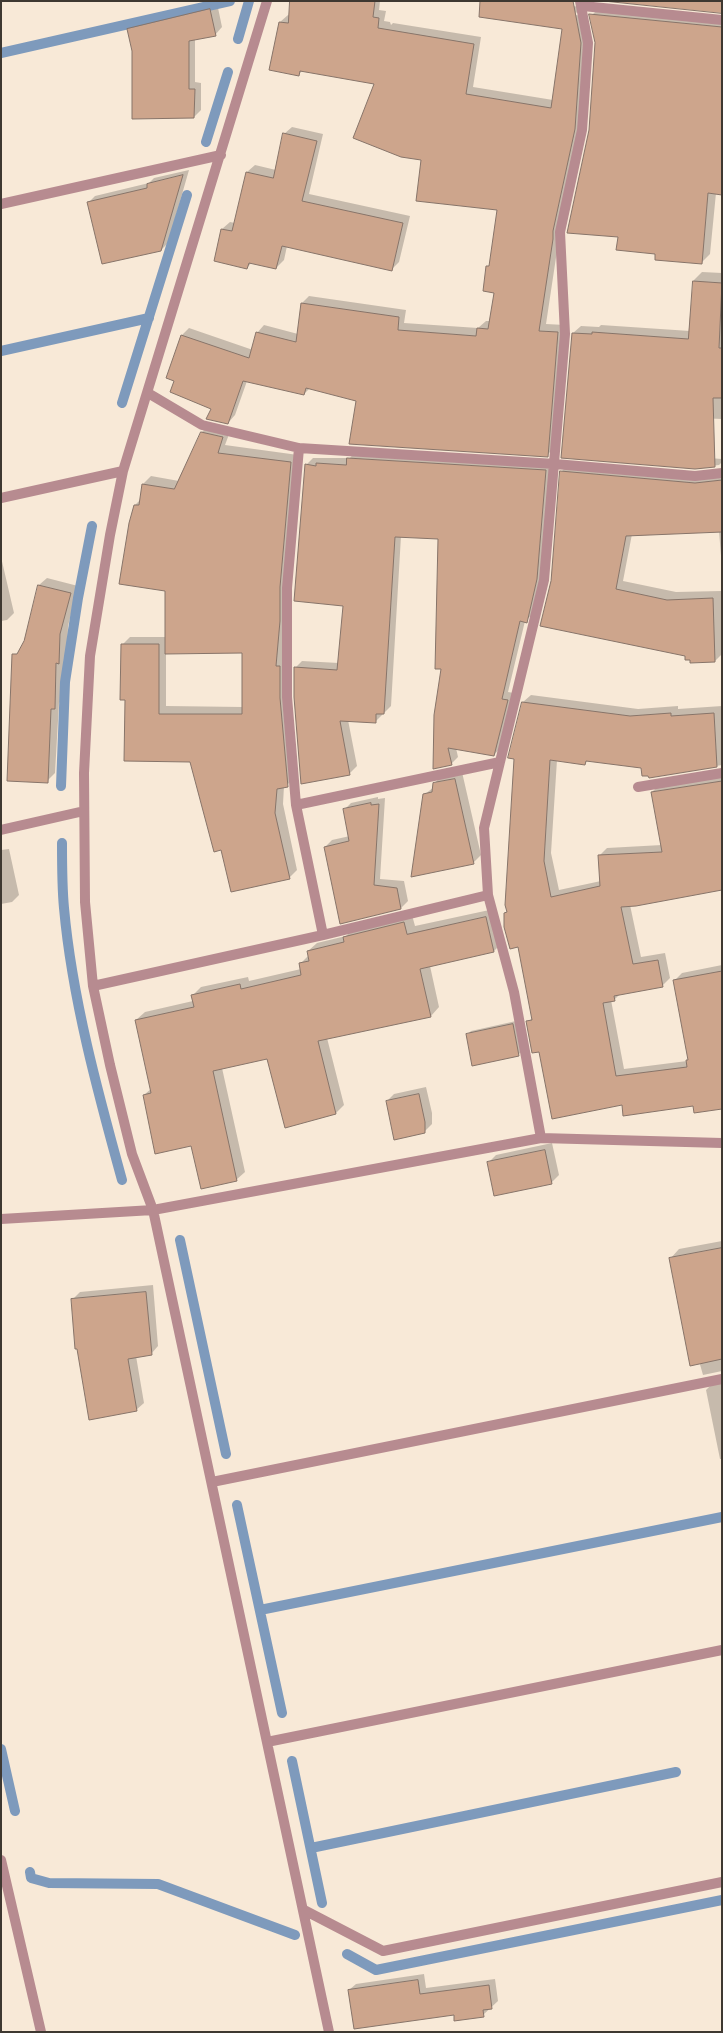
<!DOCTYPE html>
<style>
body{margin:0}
#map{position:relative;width:723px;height:2033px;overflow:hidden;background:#f8e9d7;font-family:Helvetica,sans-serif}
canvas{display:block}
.frame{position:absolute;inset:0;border:2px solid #3e3831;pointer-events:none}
</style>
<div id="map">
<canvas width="723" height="2033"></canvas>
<div class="frame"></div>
</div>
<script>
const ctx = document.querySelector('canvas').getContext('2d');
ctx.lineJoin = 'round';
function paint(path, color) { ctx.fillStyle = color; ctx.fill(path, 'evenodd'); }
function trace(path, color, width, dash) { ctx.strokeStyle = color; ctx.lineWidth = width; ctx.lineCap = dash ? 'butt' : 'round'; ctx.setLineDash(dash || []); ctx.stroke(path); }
const shadow = new Path2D(`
 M292,1H380L379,10L386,11L384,21L390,22L391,25L393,23L481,37L473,87L553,100L564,22L559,28L493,18L495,1H570L569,9L572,6L582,7L588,35L582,121L560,222V231L546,324L565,325L554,448L547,455L351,443L357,400L310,388L304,394L247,381L235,415L228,423L208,418L213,409L171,391L175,380L168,377L182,335L189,328L253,350L257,333L264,325L298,334L302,303L309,296L406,310L404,323L478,328L486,321H490L495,292L484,290L488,267L490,264L499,209L418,200L423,159L402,156L355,137L376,84L303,70L299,74L271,69L280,22L288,15L290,16ZM569,12L582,13V16L569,14Z
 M217,3L222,27L215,35L195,39V82L201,83V110L194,117L133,50L128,29L136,22Z
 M600,7L722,18V194L716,193L710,254L701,263L656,252L619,236L590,131L596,43L591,16Z
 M292,127L323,134L309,194L410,216L399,262L392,269L287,246L284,260L276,268L252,262L247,268L222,229L230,222L235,223L247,172L255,165L276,170L284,134Z
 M189,170L168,243L161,250L89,202L95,196L149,183L154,178Z
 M702,272L722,273V419L672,417L670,455L722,459V462L719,465L695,468L563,456L573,333L581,326L599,327L601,325L690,331L694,280Z
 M210,424L231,429L225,445L298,455L288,612L295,777L287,785L284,786L283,804L297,870L289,878L222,849L191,760L126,699L122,645L130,637H166V590L135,505L141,499L143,484L151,476L179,481L202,432ZM166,652H243V707L166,706Z
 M356,451L553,464L544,571L533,614L525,621L508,692L514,693L501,747L494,755L456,748L458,757L451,764L434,768L442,668L439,538L401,536L391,706L375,722L348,720L357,766L349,774L295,668L302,661L339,663L345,605L306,465L313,458H350Z
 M569,464L722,473V568L719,531L632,534L623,581L676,592L721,591L722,654L715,661L686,655L552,581L561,472Z
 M1,557L14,613L7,620L1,621Z
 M47,578L78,586L68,626L67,654L64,657L62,700L59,703L55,773L47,781L39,585Z
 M531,695L638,709L678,706V709L722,706V765L650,777L643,767L588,760L585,763L557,760L551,853L559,890L601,881L599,856L607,848L662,845L652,792L660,784L722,774V888L630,905L641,957L665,953L670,978L662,986L621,993L614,1000H611L624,1069L687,1061L689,1058L675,980L682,973L722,965V1108L694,1105L623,1104L540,1051L528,1022L533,1017L519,945L506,913L508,911L523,702Z
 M462,772L481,855L473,863L424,795L434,787V784L441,776Z
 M378,797V799L385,798L380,879L404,881L408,901L401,908L325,847L332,840L350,836L344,810L351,803Z
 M9,849L19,895L12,902L1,904V850Z
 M494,909L502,943L494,951L430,966L439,1007L431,1016L327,1038L344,1105L336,1113L268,1057L222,1068L245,1172L236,1180L192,1145L144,1095L152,1088L136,1020L145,1012L193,1001L192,996L201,987L248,977L249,981L301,969L300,964L309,955L308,951L317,943L346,936L353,929L412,915L415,926Z
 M516,1021L522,1051L518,1055L467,1035L471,1031Z
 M426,1087L432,1113V1124L424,1132L387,1101L394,1094Z
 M552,1143L559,1175L551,1183L489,1162L496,1155Z
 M722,1241V1371L703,1375L670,1259L679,1249Z
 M153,1285L158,1346L151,1354L136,1356L144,1403L136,1410L72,1300L80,1292Z
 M722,1379V1459H720L706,1390L715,1381Z
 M424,1974L426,1988L495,1979L498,2001L483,2015L455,2013L349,1990L356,1984Z`);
const stream = new Path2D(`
 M238,39L249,1
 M1,53L230,1
 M206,142L228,72
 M1,351L149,318
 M122,403L187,195
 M61,786L65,682L78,598L92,526
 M62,843C62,865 62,887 64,908C72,998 98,1093 122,1180
 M180,1240L226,1454
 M237,1505L282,1713
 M260,1610L722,1517
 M1,1749L15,1811
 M292,1761L322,1903
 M311,1848L676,1772
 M30,1872L31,1878L49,1883L158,1884L295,1935
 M347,1954L376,1970L722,1900`);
const building = new Path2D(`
 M290,1H375L373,17L379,18L378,28L474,44L466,94L551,108L562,29L479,17L480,1H573L581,43L575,129L553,231V239L539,331L558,332L548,457L349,444L356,401L306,388L304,395L243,381L228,424L206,419L211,409L170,392L174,381L166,378L181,335L249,358L256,332L296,342L301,303L399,317L398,330L476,336L477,328L488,329L494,293L483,291L486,266H489L497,210L416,201L421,160L401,157L353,138L374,84L300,71L299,76L269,70L279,22L288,23Z
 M604,1H722V13Z
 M210,9L216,36L189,41V89H195L194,118L132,119V51L127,29Z
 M589,14L722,27V195L708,193L702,264L655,260V254L616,250L618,237L567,233L589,130L595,43Z
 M283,133L317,141L302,201L403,223L392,271L282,246L276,269L249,263L247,269L214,261L221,229L232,231L246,172L273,178Z
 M183,175L161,251L102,264L87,202L147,188V184Z
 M693,281L722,283L719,348H722V398H713L715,467L695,469L561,458L572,333L592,334V332L688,339Z
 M201,432L223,437L218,453L291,462L280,587V621L276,666H280V698L288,787L277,789L275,813L290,879L231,892L221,850L214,852L190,762L124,761L125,700H120L121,644H159V714H242V653L165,654V591L119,584L129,523L134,505H139L142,484L174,489Z
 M347,458L546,470L537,579L527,623L520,621L502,699L508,700L494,756L448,748L452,765L433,769L434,715L441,669H435L438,539L395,537L384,714H376V723L340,721L350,775L301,784L294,697V667L337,670L343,606L294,601L305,464L316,466V463L346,465Z
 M560,471L695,483L722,480V532L626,536L616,589L667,600L713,598L715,662L690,663V660H685V656L540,626L551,581Z
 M38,585L71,593L60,634L59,664L56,663L55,709H51L48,783L7,781L12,654H17L24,641Z
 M522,702L630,716L671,713V716L714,713L717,767L649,778L648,776H642L641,768L586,761L585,765L550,760L544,861L551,897L600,886L598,855L662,852L651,792L722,781V890L636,906L621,907L633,964L658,960L663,987L614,996L615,1001L603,1003L616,1076L687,1067L686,1060H688L673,980L722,971V1109L694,1113L693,1106L623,1116L622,1105L552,1119L539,1052L532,1053L526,1021L532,1020L518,947L510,949L504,927V913L507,912L505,905L514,759L508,758Z
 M455,779L474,864L411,877L423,794L432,792L433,783Z
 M371,803V805L379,804L374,885L397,888L401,909L340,924L324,847L349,841L343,809Z
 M486,917L494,952L420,969L431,1017L318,1041L336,1114L285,1128L267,1059L213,1071L237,1181L201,1189L191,1146L155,1154L143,1095L151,1093L135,1020L194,1007L191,995L240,984L241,989L301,975L299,963L309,961L307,951L344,942L343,937L404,922L407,934Z
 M513,1024L519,1056L472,1066L466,1034Z
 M419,1094L425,1122V1133L394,1140L386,1101Z
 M545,1150L552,1184L494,1196L487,1162Z
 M722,1248V1359L690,1366L669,1258Z
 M146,1292L152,1355L128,1359L137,1411L89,1420L77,1349H75L71,1299Z
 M418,1980L420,1994L489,1985L492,2009L483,2010L484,2017L454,2021V2015L354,2029L348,1990Z`);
const street = new Path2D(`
 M267,1L123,471L110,535L90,656L84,773L85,902L93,986L110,1065L132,1154L153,1210L329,2032
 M583,6L722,20
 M1,204L221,155
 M148,393L202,425L299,448L555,464L695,476L722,473
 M299,448L287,588V697L296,805L323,935
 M1,498L123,471
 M638,787L722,773
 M296,805L500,762
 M1,830L84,811
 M93,986L323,935L488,895
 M541,1138L514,992L488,895L484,828L544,580L565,334L560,232L582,130L584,102L588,43L580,1
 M1,1219L153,1210L541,1138L722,1143
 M212,1482L722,1379
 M267,1742L722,1650
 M1,1860L41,2032
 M304,1910L383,1951L722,1882`);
paint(shadow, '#0003');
trace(stream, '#7e9abc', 10);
paint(building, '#cda58c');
trace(building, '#877469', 1);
trace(street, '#b78b90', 10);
</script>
